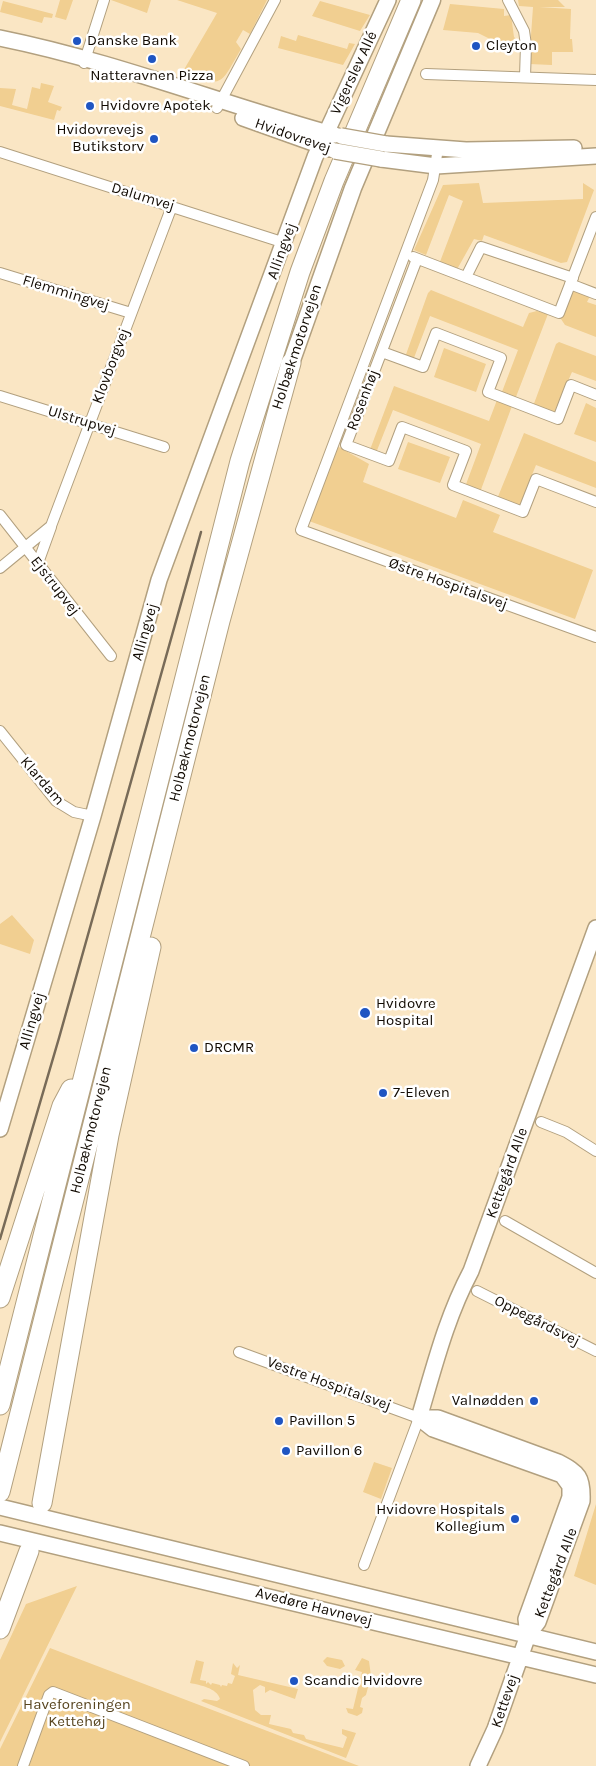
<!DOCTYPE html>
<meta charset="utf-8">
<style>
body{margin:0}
canvas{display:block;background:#fae6c4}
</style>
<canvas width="596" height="1766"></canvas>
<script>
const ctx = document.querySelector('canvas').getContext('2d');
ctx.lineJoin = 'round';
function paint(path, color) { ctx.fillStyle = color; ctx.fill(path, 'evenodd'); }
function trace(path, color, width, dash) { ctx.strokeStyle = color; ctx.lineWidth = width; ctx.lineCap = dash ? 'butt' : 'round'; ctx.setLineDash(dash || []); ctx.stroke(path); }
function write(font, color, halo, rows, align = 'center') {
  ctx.font = font + ' Karla,sans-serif'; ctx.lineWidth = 5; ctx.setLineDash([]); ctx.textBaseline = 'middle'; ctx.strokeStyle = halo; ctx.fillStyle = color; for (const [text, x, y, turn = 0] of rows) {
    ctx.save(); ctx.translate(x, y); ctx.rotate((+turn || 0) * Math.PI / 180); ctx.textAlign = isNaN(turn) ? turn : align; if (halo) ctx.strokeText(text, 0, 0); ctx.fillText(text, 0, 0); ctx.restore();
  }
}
const green = new Path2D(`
 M60,0H73L66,20L55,17Z
 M111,0H151L147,13Z
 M177,0H267L250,34L243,30L236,42L241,49C219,87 224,87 182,73L217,13Z
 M518,0H558L565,7H539L571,9L570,39H572L573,52H552V65L529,64L533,7L519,6Z
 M3,1L53,14L52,18L44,17L42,23L0,12Z
 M320,1L370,15L360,31L312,16Z
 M450,4L504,9V16L511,15L514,37L522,44L496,42L478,33L443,30Z
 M298,35L347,49L349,43L355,44L343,65L278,48L281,36L296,41Z
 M41,83L54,86L48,102L62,107L60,111L57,110L54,120L0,106V88L16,89L12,105L27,109L32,87L40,89Z
 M479,183L483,203L583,199V183L594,190L567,262L561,263L484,235L482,241L474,239L455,273L438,267L463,201L449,195L426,255L414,250L443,185Z
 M578,287L592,292L587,302L596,305V337L565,325L561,319L572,291Z
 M431,290L523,327L529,313L537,311L548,314L514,402L500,397L518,350L430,316L412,363L404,360L428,293Z
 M559,342L596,356V381L572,372L552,417L532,409L556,344Z
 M444,348L486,364L476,392L434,377Z
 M394,386L489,421L497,400L512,406L479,495L465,487L481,444L393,410L376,453L368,450L371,447Z
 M586,403L596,408V442L574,434Z
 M524,433L596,462V488L536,465L519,507L497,499Z
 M408,442L450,457L440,483L398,469Z
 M337,446L369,464L363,482L456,518L463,500L500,515L493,532L593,570L575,619L309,521Z
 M12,915L34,940L30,954L0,944V924Z
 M374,1462L392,1468L381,1499L363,1492Z
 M596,1504V1585L574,1576Z
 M77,1586L0,1742V1660L26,1604Z
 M50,1648L359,1766H0V1749Z
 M327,1657L342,1660L345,1666L340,1669L327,1666L323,1661Z
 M362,1658L369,1661L371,1676L366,1695L362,1698L360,1707L363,1708L362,1713L357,1716L348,1713L346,1708L353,1709L362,1672L355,1670Z
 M196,1660L204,1662L200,1680L206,1681V1684L208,1682L211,1685L212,1683L220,1685L221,1687L222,1685L227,1686L228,1683L232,1684L235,1676L231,1674L233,1663L237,1668L240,1665L238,1675L298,1689L295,1699L270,1690L265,1693V1687L260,1685L253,1690L255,1710L261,1715H271L269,1724L291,1729L293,1733L304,1735L306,1739L343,1748L347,1737L342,1734V1729L356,1733L346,1758L201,1701L204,1699L217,1701L220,1699C217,1688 200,1685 190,1683Z`);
const street = new Path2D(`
 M508,0L524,31L526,45L525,77
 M84,63L104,0
 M426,74L596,80
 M217,108L275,0
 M438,148L433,180L301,530L596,637
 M0,152L285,243
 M413,257L559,313L596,217
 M417,259L346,445L389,461L402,427L466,451L453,485L523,512L536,479L596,502
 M0,273L131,313
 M466,277L481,247L573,278
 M570,284L596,294
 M382,352L423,367L436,333L501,358L488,392L558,419L571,385L596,395
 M0,396L164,447
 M0,515L111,656
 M38,563L51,527
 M0,568L51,526L172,206
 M0,731L56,801L74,812L93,816
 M541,1122L566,1132L596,1151
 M505,1221L596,1273
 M477,1291L596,1351
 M239,1352L419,1418L364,1565
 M23,1766L49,1695L53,1692L244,1766`);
const secondary = new Path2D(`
 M0,38C114,61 222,104 335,135
 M243,118L330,149
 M386,144L466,150L574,148
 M381,159L436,166L596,156
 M0,1129L93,816L159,580L315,157L388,0
 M419,1418C434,1368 446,1318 471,1271L596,928
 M419,1418H438L558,1462C579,1473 583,1477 582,1501L538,1622L528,1635L495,1729L478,1766
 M419,1418L433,1429L562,1475L570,1486V1497L526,1619L528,1635
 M0,1507L596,1652
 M0,1533L596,1675`);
const primary = new Path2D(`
 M291,363L353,188L432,0`);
const highway = new Path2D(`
 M0,1298L62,1106L71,1089
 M0,1405L240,461L300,272L334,181L411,0
 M0,1492L220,621L291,363
 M42,1503L109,1135L151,947
 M0,1629L29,1551`);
const rail = new Path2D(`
 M0,1239L59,1038L201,532`);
const secondaryBridge = new Path2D(`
 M341,136L386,144
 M335,151L381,159`);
const markers = [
 [77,41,5,"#1f55c2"],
 [476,46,5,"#1f55c2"],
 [152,59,5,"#1f55c2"],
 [90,106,5,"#1f55c2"],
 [154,139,5,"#1f55c2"],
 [365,1013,6,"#1f55c2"],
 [194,1048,5,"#1f55c2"],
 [383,1093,5,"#1f55c2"],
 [534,1401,5,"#1f55c2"],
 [279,1421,5,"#1f55c2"],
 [286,1451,5,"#1f55c2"],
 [515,1519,5,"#1f55c2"],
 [294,1681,5,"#1f55c2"]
];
const poiNames = [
 ["Danske Bank",87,41],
 ["Cleyton",486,46],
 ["Natteravnen Pizza",152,76,"center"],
 ["Hvidovre Apotek",100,106],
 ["Hvidovrevejs",144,130,"right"],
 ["Butikstorv",144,147,"right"],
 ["Hvidovre",376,1004],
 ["Hospital",376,1021],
 ["DRCMR",204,1048],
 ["7-Eleven",393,1093],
 ["Valnødden",524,1401,"right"],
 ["Pavillon 5",289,1421],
 ["Pavillon 6",296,1451],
 ["Hvidovre Hospitals",505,1510,"right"],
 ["Kollegium",505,1527,"right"],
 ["Scandic Hvidovre",304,1681]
];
const streetNames = [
 ["Vigerslev Allé",354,73,-65],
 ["Hvidovrevej",293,136,19],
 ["Dalumvej",143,197,17],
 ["Allingvej",282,251,-70],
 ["Flemmingvej",66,293,17],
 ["Holbækmotorvejen",297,347,-72],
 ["Klovborgvej",111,366,-69],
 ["Rosenhøj",363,400,-69],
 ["Ulstrupvej",82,421,17],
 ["Østre Hospitalsvej",448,584,20],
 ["Ejstrupvej",55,586,52],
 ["Allingvej",145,632,-74],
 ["Holbækmotorvejen",190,738,-76],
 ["Klardam",42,781,49],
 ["Allingvej",32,1021,-74],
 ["Holbækmotorvejen",91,1130,-76],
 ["Kettegård Alle",507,1173,-70],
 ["Oppegårdsvej",537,1321,27],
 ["Vestre Hospitalsvej",329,1384,20],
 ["Kettegård Alle",556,1573,-69],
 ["Avedøre Havnevej",314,1607,14],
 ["Kettevej",505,1701,-71]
];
const parkNames = [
 ["Haveforeningen",77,1705],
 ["Kettehøj",77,1722]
];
paint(green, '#f1cf91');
trace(street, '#b2a07f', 12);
trace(secondary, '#b2a07f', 18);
trace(primary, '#b2a07f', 19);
trace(highway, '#b2a07f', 21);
trace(street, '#fff', 10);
trace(secondary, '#fff', 15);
trace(primary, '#fff', 16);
trace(highway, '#fff', 19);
trace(rail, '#786b58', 2.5);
trace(secondaryBridge, '#b2a07f', 18, []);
trace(secondaryBridge, '#fff', 15);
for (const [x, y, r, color] of markers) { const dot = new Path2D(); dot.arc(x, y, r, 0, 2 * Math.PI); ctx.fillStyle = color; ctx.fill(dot); trace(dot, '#fff', 2); }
write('15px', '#110a02', '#fff', poiNames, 'left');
write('15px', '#110a02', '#fff', streetNames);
write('15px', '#584520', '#fff', parkNames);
</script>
